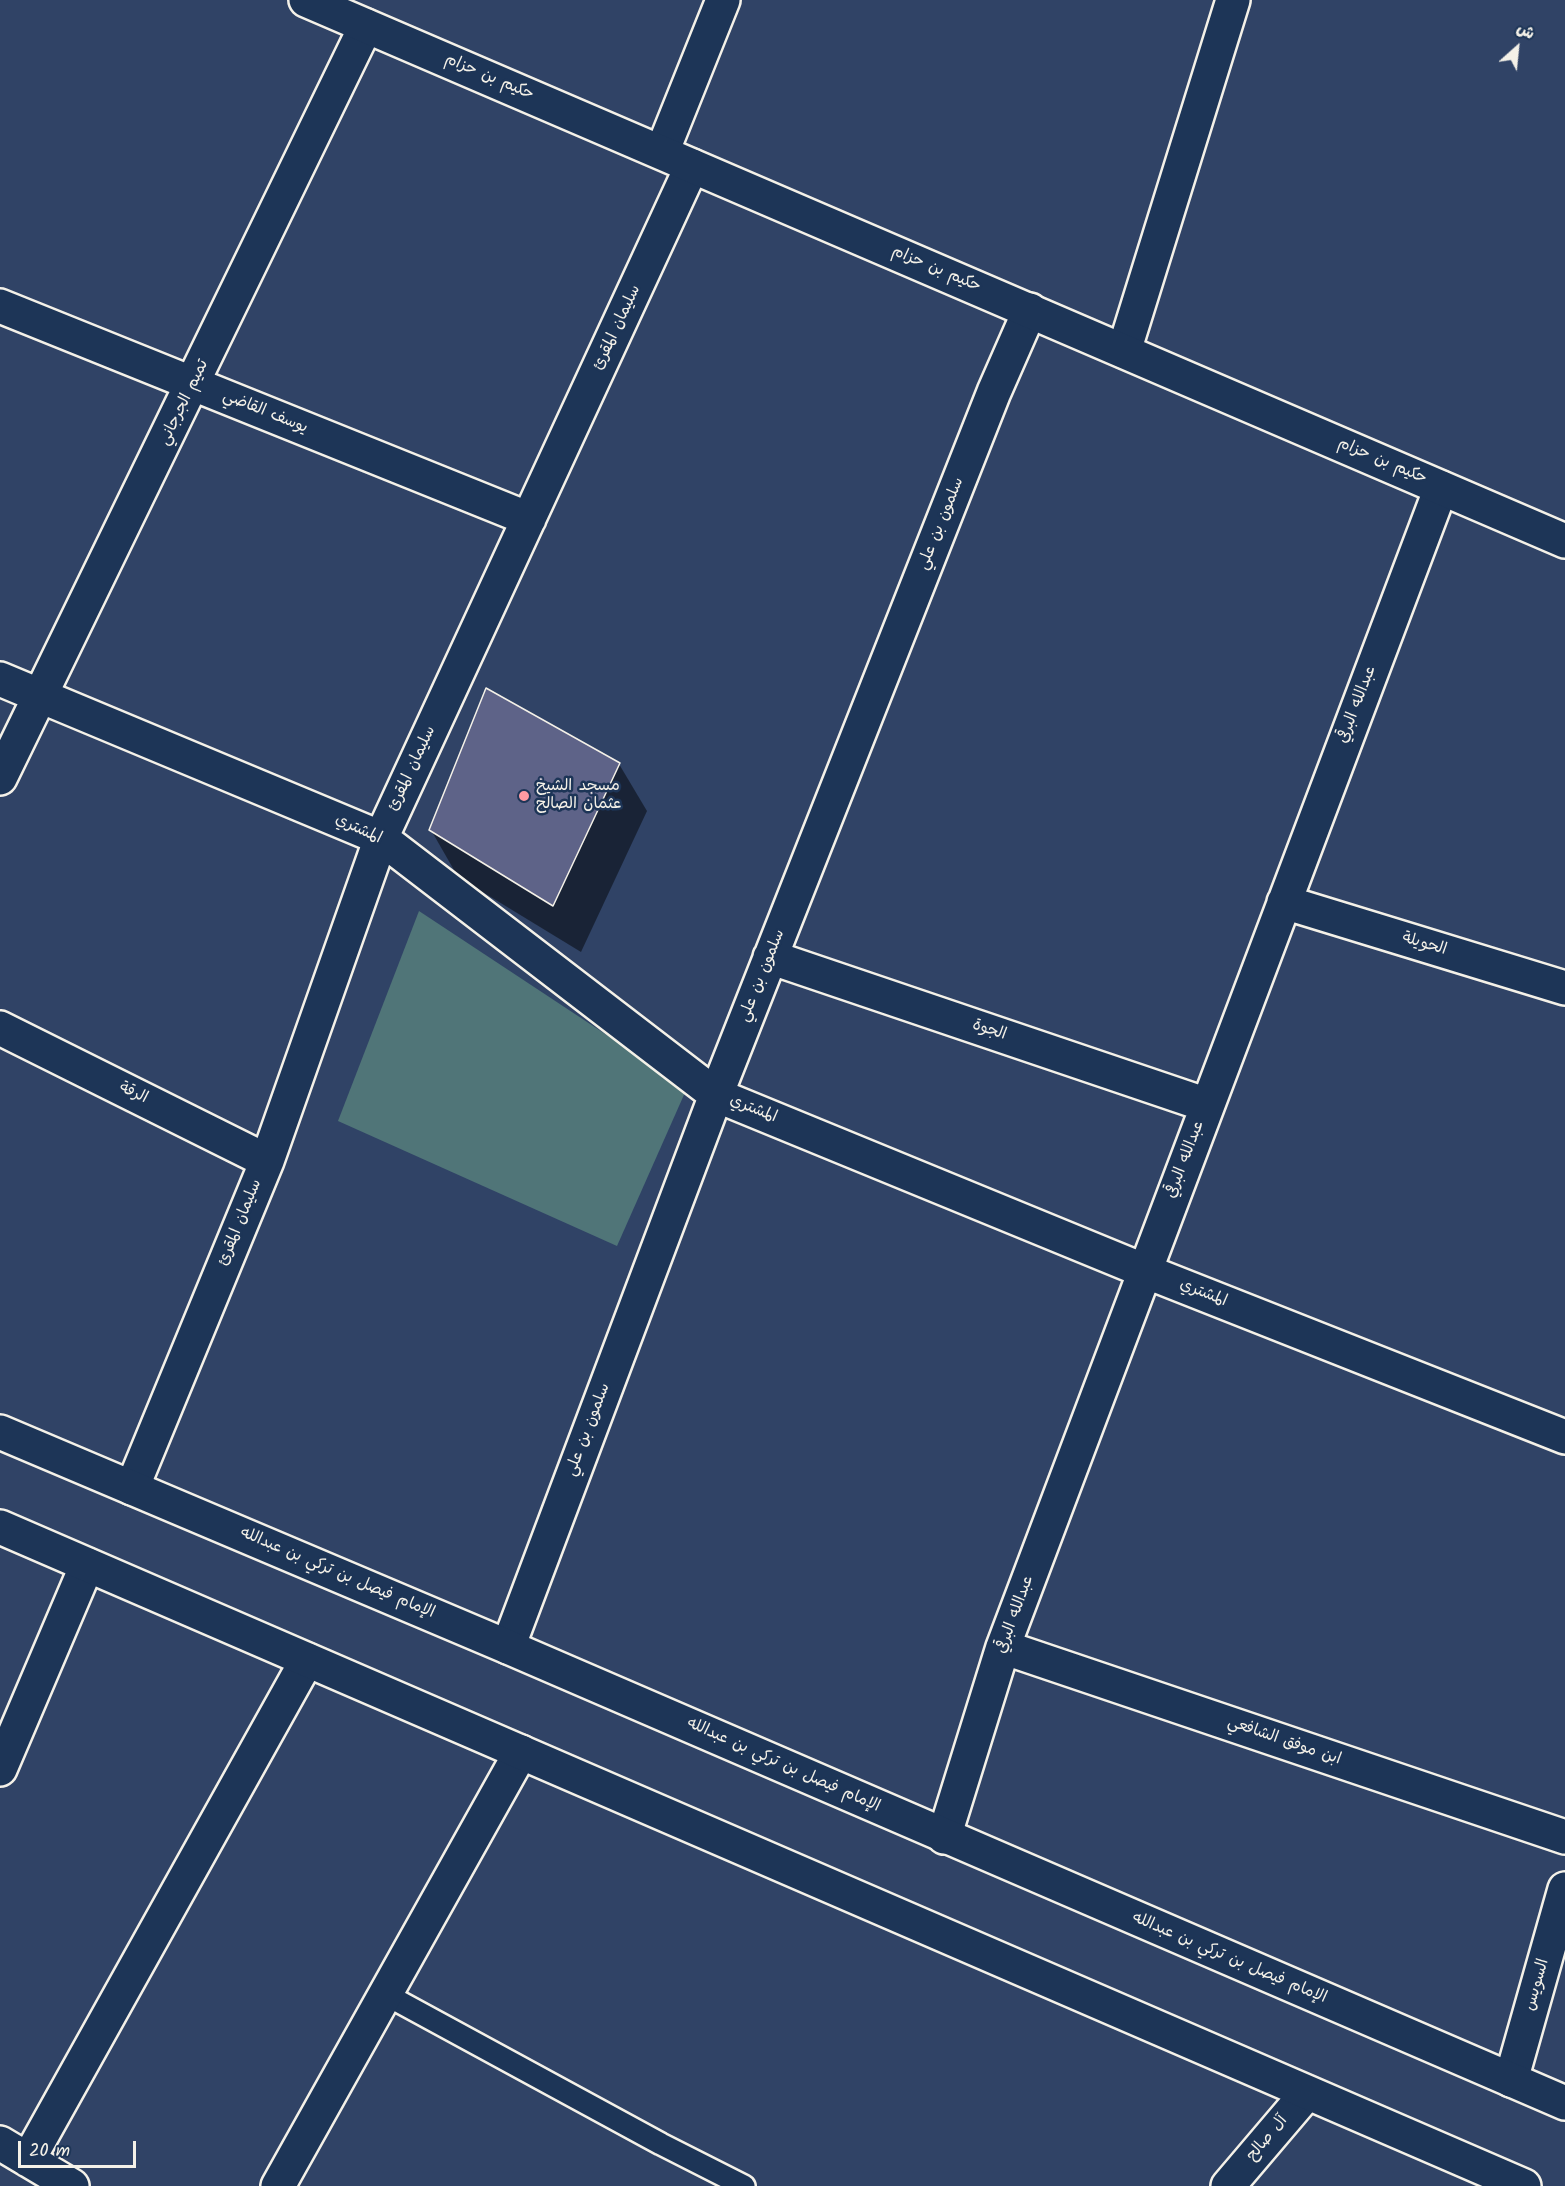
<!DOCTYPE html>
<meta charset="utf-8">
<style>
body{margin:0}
#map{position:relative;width:1565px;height:2186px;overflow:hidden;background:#304366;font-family:Kalam,"Playpen Sans Arabic",sans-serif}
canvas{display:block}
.north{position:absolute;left:1487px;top:18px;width:60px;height:60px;-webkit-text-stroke:4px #1d3557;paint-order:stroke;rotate:27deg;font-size:16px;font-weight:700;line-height:24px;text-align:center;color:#f4f1e8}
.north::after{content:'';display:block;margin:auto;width:21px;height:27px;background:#f4f1e8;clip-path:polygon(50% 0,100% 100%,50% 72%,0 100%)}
.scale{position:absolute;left:18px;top:2141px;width:118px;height:27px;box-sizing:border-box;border:3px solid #f4f1e8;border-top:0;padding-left:8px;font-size:18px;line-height:21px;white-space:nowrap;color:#f4f1e8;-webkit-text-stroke:4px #1d3557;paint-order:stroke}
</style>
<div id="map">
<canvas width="1565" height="2186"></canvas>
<div class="north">ش</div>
<div class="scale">20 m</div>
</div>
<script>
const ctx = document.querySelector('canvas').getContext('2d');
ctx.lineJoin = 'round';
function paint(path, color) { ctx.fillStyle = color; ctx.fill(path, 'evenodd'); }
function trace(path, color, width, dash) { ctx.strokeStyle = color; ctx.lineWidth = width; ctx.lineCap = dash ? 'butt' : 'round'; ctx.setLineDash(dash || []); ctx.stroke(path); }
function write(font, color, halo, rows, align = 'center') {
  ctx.font = font + ' Kalam,"Playpen Sans Arabic",sans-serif'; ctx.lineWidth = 5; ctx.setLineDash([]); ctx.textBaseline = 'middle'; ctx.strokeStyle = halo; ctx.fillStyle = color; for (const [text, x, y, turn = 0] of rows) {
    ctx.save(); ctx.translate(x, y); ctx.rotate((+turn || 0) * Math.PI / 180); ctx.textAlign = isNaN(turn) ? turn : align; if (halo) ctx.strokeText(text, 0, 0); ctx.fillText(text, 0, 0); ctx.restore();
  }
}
const green = new Path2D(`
 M419,911L687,1088L617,1246L338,1121Z`);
const shadow = new Path2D(`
 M619,764L647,811L581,952L458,877L431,830Z`);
const building = new Path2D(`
 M486,688L620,763L553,906L429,830Z`);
const service = new Path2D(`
 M385,1994L661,2144L744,2186`);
const minor = new Path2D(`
 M662,152L723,0
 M0,306L529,519
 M1124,351L1233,0
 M0,679L381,838L716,1095L1145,1271L1565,1437
 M0,778L366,26
 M1284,902L1565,988
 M770,957L1207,1105
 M0,1028L267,1161
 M132,1488L267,1161L381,838L692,166
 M508,1647L716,1095L994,392L1030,310
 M1003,1647L1565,1837
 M0,1769L87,1565
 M944,1837L1003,1647L1441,488
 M1511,2080L1565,1889
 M0,2143L72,2186
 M28,2160L307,1660
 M278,2186L521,1752
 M1228,2186L1307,2093`);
const tertiary = new Path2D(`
 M306,0L1565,541`);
const secondary = new Path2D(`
 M0,1432L508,1647L1565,2103
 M0,1527L1524,2186`);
const markers = [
 [524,796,6,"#ff9aa2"]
];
const streetNames = [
 ["حكيم بن حزام",489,78,23],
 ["حكيم بن حزام",936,270,23],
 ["سليمان المقرئ",618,328,-65],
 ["تميم الجرجاني",185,403,-64],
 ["يوسف القاضي",265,413,22],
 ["حكيم بن حزام",1382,462,23],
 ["سلمون بن علي",942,524,-68],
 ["عبدالله البرقي",1358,705,-69],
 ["سليمان المقرئ",413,769,-65],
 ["المشتري",358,830,25],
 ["الحويلة",1424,945,17],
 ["سلمون بن علي",763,976,-68],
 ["الجوة",989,1031,19],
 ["الرقة",133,1094,26],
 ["المشتري",753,1110,22],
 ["عبدالله البرقي",1186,1160,-69],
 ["سليمان المقرئ",241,1223,-68],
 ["المشتري",1203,1294,22],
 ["سلمون بن علي",589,1430,-69],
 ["الإمام فيصل بن تركي بن عبدالله",337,1574,23],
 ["عبدالله البرقي",1016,1615,-70],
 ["ابن موفق الشافعي",1284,1742,19],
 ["الإمام فيصل بن تركي بن عبدالله",783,1766,24],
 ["الإمام فيصل بن تركي بن عبدالله",1229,1959,23],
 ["السويس",1538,1985,-74],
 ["آل صالح",1268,2139,-50]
];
const poiNames = [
 ["مسجد الشيخ",536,787],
 ["عثمان الصالح",536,805]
];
paint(green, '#507578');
paint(shadow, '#0007');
paint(building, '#5e6388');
trace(building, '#f4f1e8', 1.5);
trace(service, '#f4f1e8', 26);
trace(minor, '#f4f1e8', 38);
trace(tertiary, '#f4f1e8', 38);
trace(secondary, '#f4f1e8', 38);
trace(service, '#1d3557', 21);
trace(minor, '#1d3557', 33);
trace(tertiary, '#1d3557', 33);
trace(secondary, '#1d3557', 33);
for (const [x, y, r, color] of markers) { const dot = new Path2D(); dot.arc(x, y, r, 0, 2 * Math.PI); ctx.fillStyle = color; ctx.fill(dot); trace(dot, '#1d3557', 2); }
write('16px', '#f4f1e8', '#1d3557', streetNames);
write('16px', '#f4f1e8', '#1d3557', poiNames, 'left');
</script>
